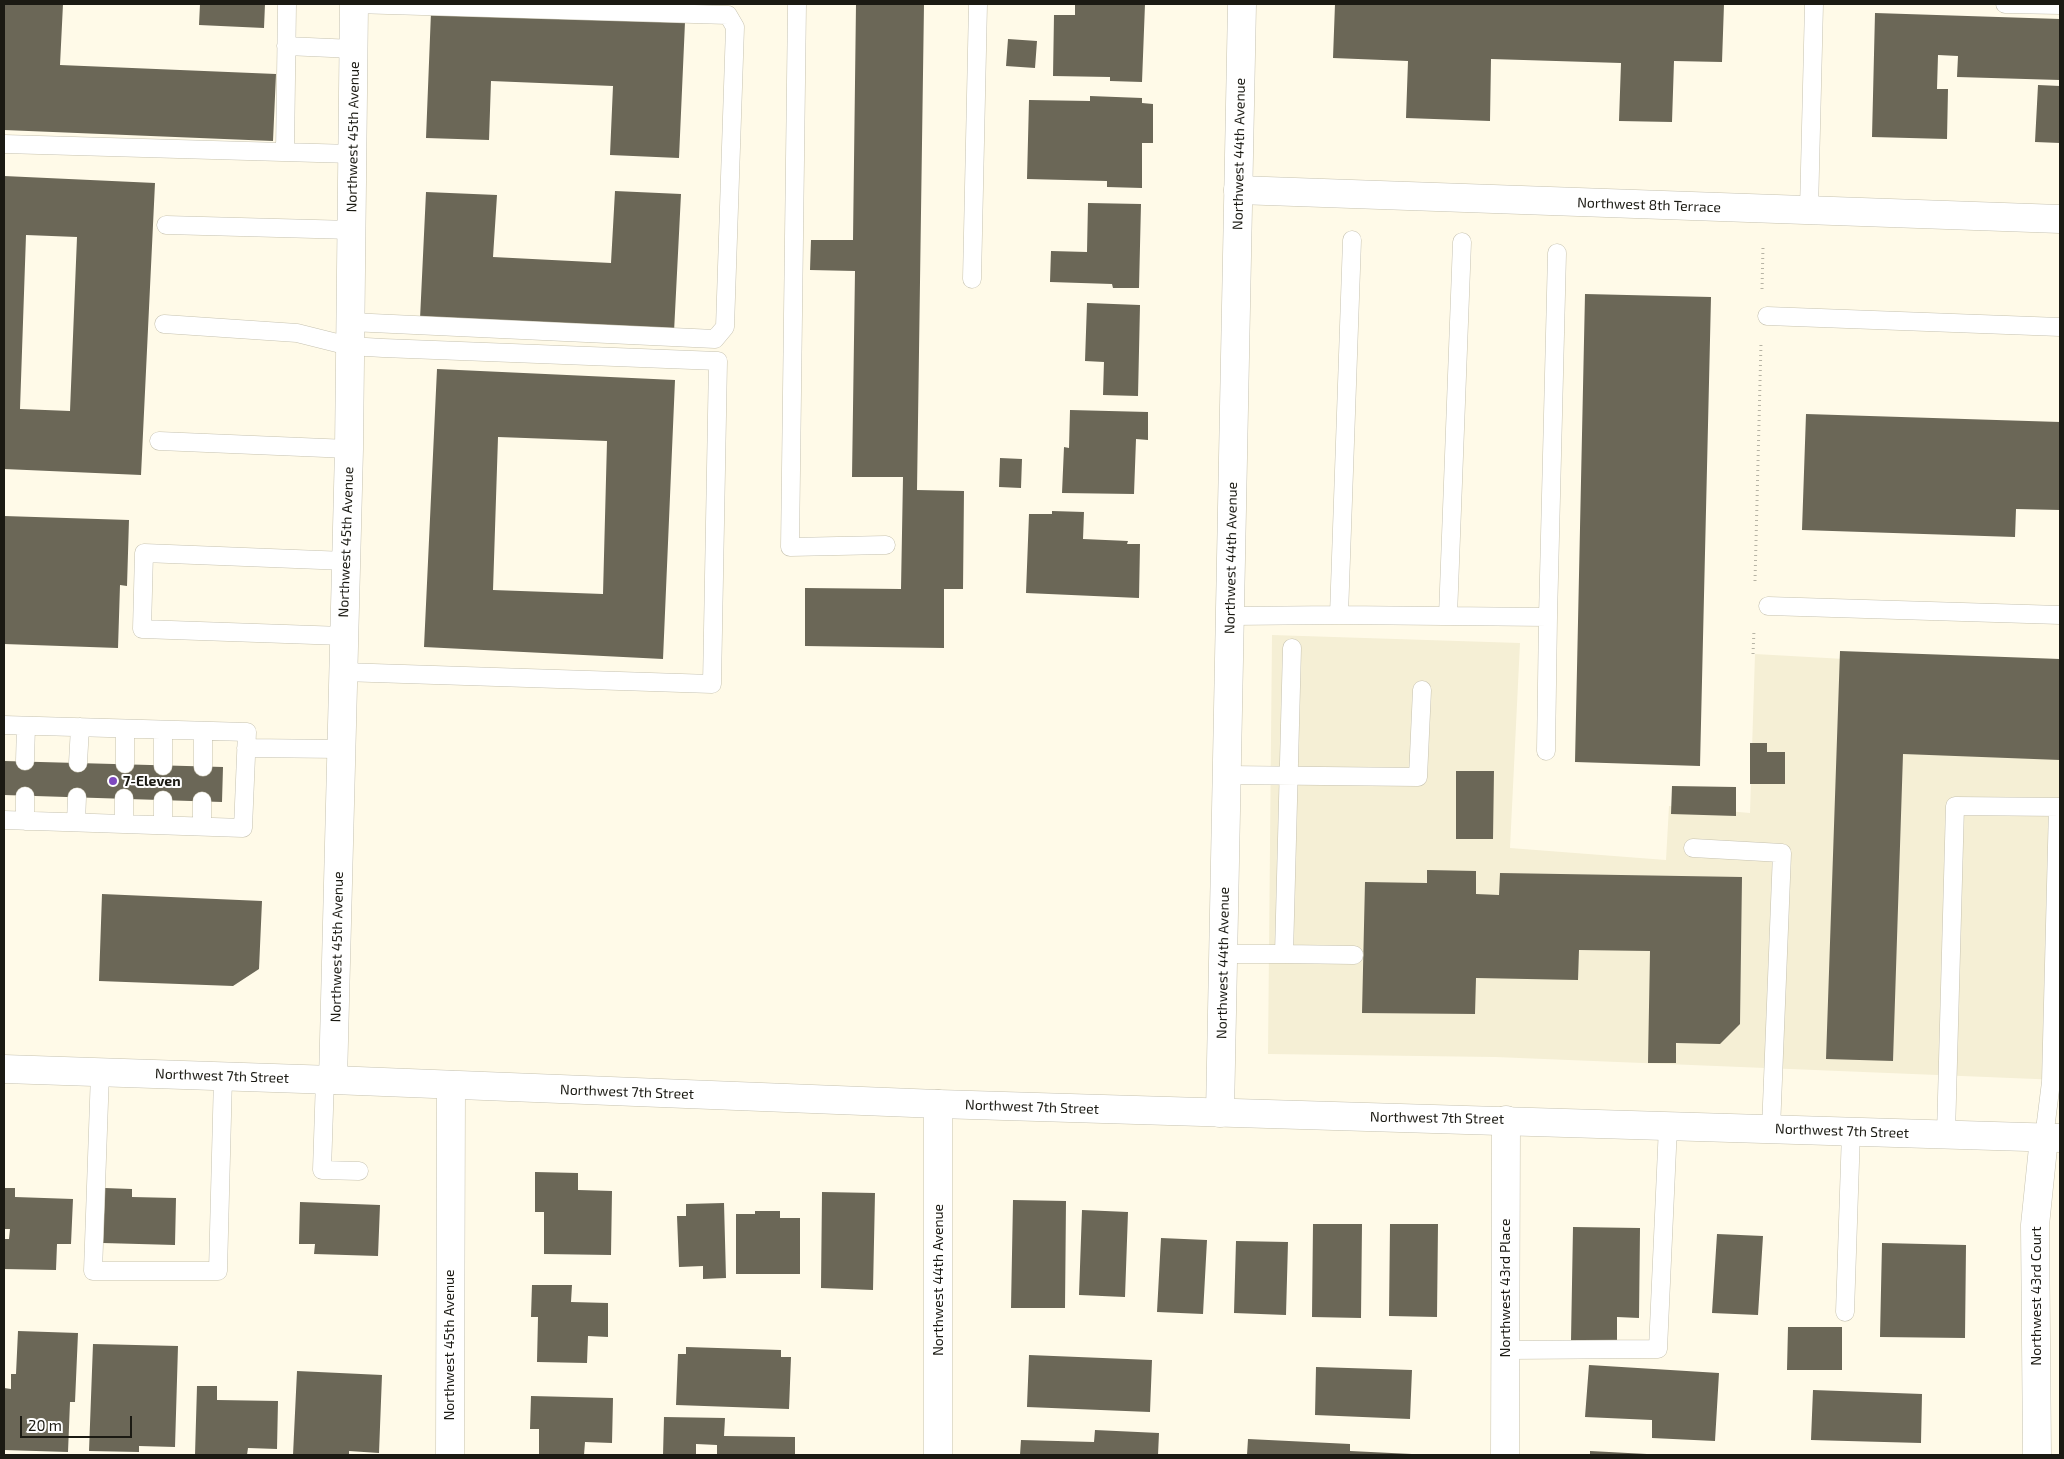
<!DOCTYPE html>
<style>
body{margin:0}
#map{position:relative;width:2064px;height:1459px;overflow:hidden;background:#fffae8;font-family:"Exo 2",sans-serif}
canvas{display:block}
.frame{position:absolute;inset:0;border:5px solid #1b1a13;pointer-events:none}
.scale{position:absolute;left:20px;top:1416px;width:112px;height:22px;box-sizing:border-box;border:2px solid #1b1a13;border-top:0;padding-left:6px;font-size:15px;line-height:18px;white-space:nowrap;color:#1b1a13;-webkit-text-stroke:4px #fff;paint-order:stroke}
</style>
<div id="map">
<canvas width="2064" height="1459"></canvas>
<div class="frame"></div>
<div class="scale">20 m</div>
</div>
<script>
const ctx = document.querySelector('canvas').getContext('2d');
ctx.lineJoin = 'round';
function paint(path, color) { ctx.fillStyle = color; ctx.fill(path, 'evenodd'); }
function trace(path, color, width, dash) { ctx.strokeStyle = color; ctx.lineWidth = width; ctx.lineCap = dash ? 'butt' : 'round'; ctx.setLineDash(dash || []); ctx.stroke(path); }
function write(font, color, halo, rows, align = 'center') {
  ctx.font = font + ' "Exo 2",sans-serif'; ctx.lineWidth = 4; ctx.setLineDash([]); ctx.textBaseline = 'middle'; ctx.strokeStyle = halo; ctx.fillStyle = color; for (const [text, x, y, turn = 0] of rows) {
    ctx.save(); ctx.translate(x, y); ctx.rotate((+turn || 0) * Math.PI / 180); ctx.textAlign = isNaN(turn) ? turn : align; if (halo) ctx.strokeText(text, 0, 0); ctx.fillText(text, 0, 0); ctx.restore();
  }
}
const built = new Path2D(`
 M1272,635L1520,643L1510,848L1666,860L1669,806L1750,813L1755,654L2060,671V1080L1495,1057L1268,1054Z`);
const building = new Path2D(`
 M4,4H63L60,65L276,74L273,141L4,130Z
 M200,4H265L264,28L199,25Z
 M856,4H924L917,490L964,491L963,589H944V648L805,646V588L901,589L903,477H852L855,271L810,270L811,240H853Z
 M1075,4H1145L1142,82L1110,81V77L1053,76L1054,15H1075Z
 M1335,4H1724L1722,62L1674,61L1672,122L1619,121L1621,63L1491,59L1490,121L1406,118L1408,61L1333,58Z
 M431,12L685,22L679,158L610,155L613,86L491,81L489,140L426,138Z
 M1875,13L2060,19V80L1957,77L1958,56L1938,55L1937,89H1948L1947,139L1872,137Z
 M1008,39L1037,41L1035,68L1006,66Z
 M2038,85L2060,86V143L2035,142Z
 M1090,96L1142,98V103L1153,104V143H1142V188L1107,187V181L1027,179L1029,100L1090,101Z
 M4,176L155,183L141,475L4,469ZM26,235L77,237L70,411L20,409Z
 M615,191L681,194L674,332L420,319L426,192L497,195L493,257L611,263Z
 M1088,203L1141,204L1139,288H1113L1112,284L1050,282L1051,251L1087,252Z
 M1585,294L1711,297L1700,766L1575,762Z
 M1087,303L1140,305L1138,396L1103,395L1104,362L1085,361Z
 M437,369L675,380L663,659L424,647ZM498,437L607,441L603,594L493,590Z
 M1070,410L1148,412V440L1136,439L1134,494L1062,493L1064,447L1069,448Z
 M1806,414L2060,422V510L2016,509L2015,537L1802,530Z
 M1000,458L1022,459L1021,488L999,487Z
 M1052,511L1084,512L1083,539L1128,541L1127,544H1140L1139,598L1026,593L1029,514H1052Z
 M4,516L129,520L127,586L120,585L118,648L4,644Z
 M1840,651L2060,659V760L1903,754L1893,1061L1826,1059Z
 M1750,743H1767V752H1785V784H1750Z
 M4,761L223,767L222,802L4,795Z
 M1456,771H1494L1493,839H1456Z
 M1672,786L1736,787V816L1671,814Z
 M1427,870L1476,871V894L1499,895L1500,873L1742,877L1740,1024L1720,1044L1676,1043V1063H1648L1650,951L1579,950L1578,980L1476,978L1475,1014L1362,1013L1365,882L1427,883Z
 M102,894L262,901L259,969L233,986L99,981Z
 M535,1172L578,1173V1190L612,1191L611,1255L544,1254V1212H535Z
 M4,1188H15V1197L73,1199L71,1244H57L56,1270L4,1269V1239H9L10,1229H4Z
 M105,1188L132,1189V1197L176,1198L175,1245L103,1243Z
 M822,1192L875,1193L873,1290L821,1288Z
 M1013,1200L1066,1201L1065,1308H1011Z
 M300,1202L380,1205L378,1256L314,1254L315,1244H299Z
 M724,1203L726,1278L703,1279V1266L679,1267L677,1216H686V1204Z
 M1082,1210L1128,1212L1125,1297L1079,1295Z
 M755,1211H780V1218H800V1274H736V1214H755Z
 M1313,1224H1362L1361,1318L1312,1317Z
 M1390,1224H1438L1437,1317L1389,1316Z
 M1573,1227L1640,1228L1639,1318L1617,1317V1342L1571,1341Z
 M1717,1234L1763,1236L1758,1315L1712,1313Z
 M1161,1238L1207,1240L1203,1314L1157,1312Z
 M1236,1241L1288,1242L1286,1315L1234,1313Z
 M1882,1243L1966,1245L1965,1338L1880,1337Z
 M532,1285H572L571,1302L608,1303V1337L588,1336L587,1363L537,1362L538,1317H531Z
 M1788,1327H1842V1370H1787Z
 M18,1331L78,1333L75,1402H70L68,1452L4,1450V1388L11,1389V1374H16Z
 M93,1344L178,1346L175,1447L139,1446V1452L89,1451Z
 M686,1347L781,1350V1357H791L789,1409L676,1405L678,1354H686Z
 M1029,1355L1152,1360L1150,1412L1027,1407Z
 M1589,1365L1719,1373L1715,1441L1652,1438V1420L1585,1417Z
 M1316,1367L1412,1370L1410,1419L1315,1415Z
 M297,1371L382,1375L379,1453L349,1451V1455H293Z
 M197,1386H217V1400L278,1401L277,1449L248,1448L247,1455H195Z
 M1813,1390L1922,1394L1921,1443L1811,1440Z
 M531,1396L613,1398L612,1443L585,1442L584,1455H539V1429H530Z
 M664,1417L725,1418L724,1436L795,1437V1455H717V1445L696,1444V1455H663Z
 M1095,1430L1159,1433L1158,1455H1020L1021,1440L1094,1442Z
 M1248,1439L1350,1444V1451L1412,1454V1455H1247Z
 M1590,1451L1647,1454L1646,1455H1590Z`);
const path = new Path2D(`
 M1762,289L1763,247
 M1755,581L1761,343
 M1753,654L1754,630`);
const service = new Path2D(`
 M797,4L790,547L886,545
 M2005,4L2060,5
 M286,46L354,49
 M4,144L352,154
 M285,152L287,4
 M1809,210L1814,4
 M166,225L352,230
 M972,279L978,4
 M1767,316L2060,327
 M350,322L715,339L725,327L735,27L728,15L354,4
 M164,324L297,333L349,346L383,348L718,361L712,684L342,672
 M159,441L349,449
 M1768,606L2060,615
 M1339,615L1352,240
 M1231,616L1339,615L1548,617L1557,253
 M1448,616L1462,242
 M343,636L142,629L144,553L346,561
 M4,725L247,732L243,828L4,820
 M246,748L340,749
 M1546,751L1548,617
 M25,761L26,726
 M78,763L80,727
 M125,764V729
 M163,766V730
 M203,767V731
 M1227,775L1418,777L1422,690
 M25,821V796
 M76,822L77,797
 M124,824V798
 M163,825V800
 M202,826V801
 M1693,848L1782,853L1771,1129
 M1223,954H1284L1292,648
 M1284,954L1354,955
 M100,1073L93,1271H218L223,1077
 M325,1079L322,1170L359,1171
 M1946,1134L1955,806L2060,807
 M2044,1138L2051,1082L2058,807
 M1845,1312L1851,1132
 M1505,1350L1658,1349L1668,1126`);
const minor = new Path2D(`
 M1238,190L2060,219
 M938,1104V1455
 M450,1455L451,1085
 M1505,1455L1506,1120
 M2037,1455L2035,1225L2044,1138`);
const tertiary = new Path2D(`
 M333,1080L349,449L354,4
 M1220,1113L1242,4`);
const secondary = new Path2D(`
 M4,1069L333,1080L938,1104L2060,1138`);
const markers = [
 [113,781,5,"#7e49c0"]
];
const streetNames = [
 ["Northwest 45th Avenue",353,137,-89],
 ["Northwest 44th Avenue",1239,154,-89],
 ["Northwest 8th Terrace",1649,205,2],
 ["Northwest 45th Avenue",346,542,-88],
 ["Northwest 44th Avenue",1231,558,-89],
 ["Northwest 45th Avenue",337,947,-89],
 ["Northwest 44th Avenue",1223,963,-89],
 ["Northwest 7th Street",222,1076,2],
 ["Northwest 7th Street",627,1092,2],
 ["Northwest 7th Street",1032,1107,2],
 ["Northwest 7th Street",1437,1118,1],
 ["Northwest 7th Street",1842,1131,2],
 ["Northwest 44th Avenue",938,1280,-90],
 ["Northwest 43rd Place",1505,1288,-90],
 ["Northwest 43rd Court",2036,1296,-90],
 ["Northwest 45th Avenue",449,1345,-90]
];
const poiNames = [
 ["7-Eleven",123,781]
];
paint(built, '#f5efd5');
paint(building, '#6b6757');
trace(service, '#c6c2b0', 19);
trace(minor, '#c6c2b0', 29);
trace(tertiary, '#c6c2b0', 29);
trace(secondary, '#c6c2b0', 29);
trace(path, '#b6b3a4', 3, [1, 4]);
trace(service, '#fff', 18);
trace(minor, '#fff', 28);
trace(tertiary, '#fff', 28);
trace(secondary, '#fff', 28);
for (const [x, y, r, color] of markers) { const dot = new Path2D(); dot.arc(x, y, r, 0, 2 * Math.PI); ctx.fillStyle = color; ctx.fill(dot); trace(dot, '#fff', 2); }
write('14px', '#1b1a13', '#fff', streetNames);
write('bold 14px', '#1b1a13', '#fff', poiNames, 'left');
</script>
